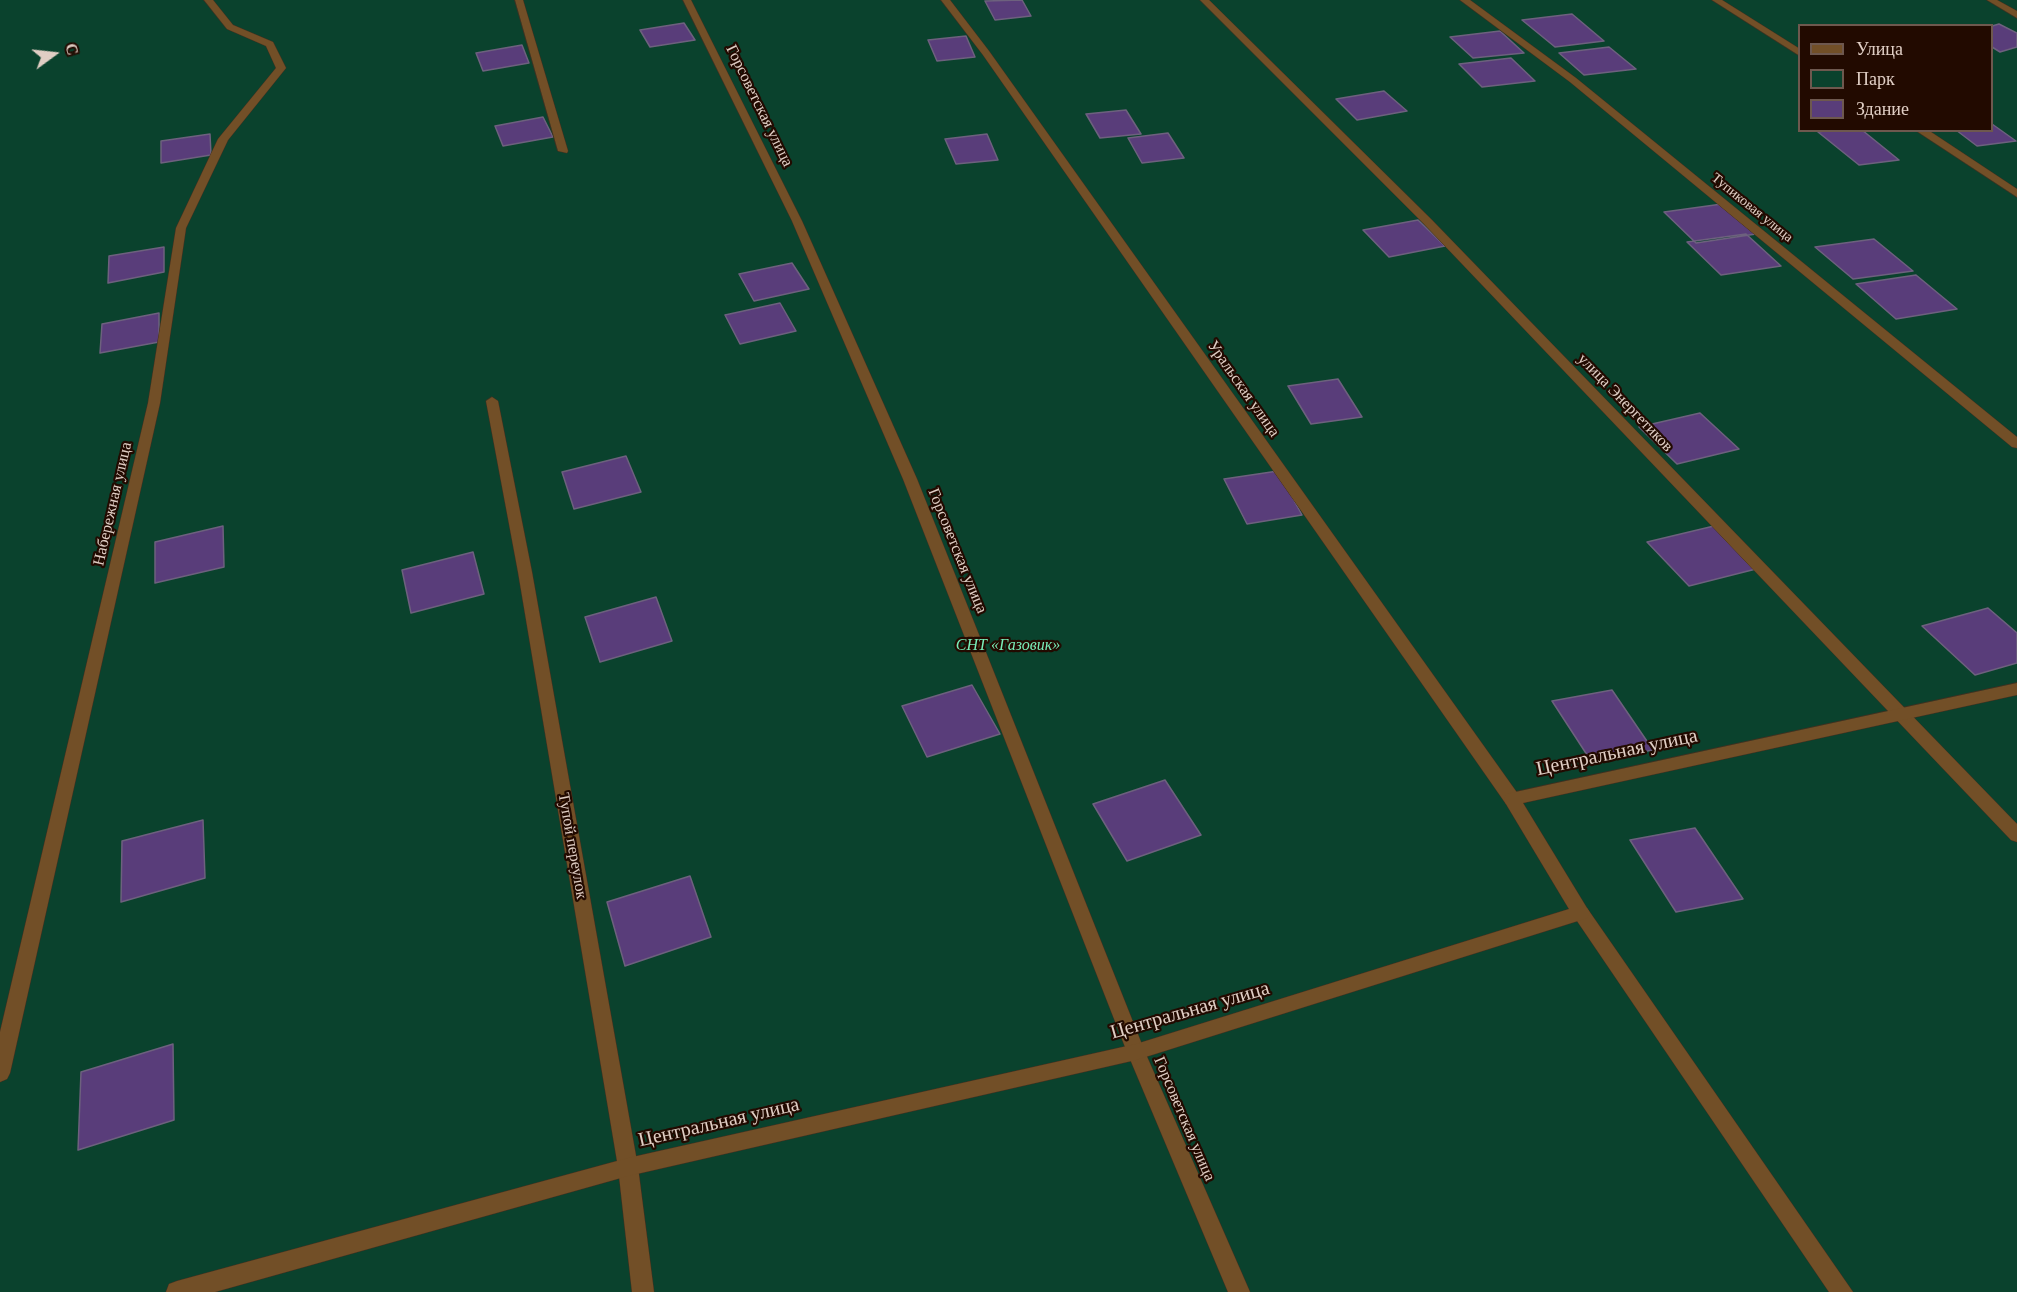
<!DOCTYPE html>
<html>
<head>
<meta charset="utf-8">
<style>
  body { margin:0 }
  #map { position:relative; width:2017px; height:1292px; overflow:hidden; background:#2c1404; font-family:"Times New Roman",serif }
  canvas { display:block }
  .legend { position:absolute; left:1798px; top:24px; width:195px; height:108px; box-sizing:border-box; background:#220a00; border:2px solid #6e584e; margin:0; padding:8px 10px; list-style:none; font-size:18px; color:#e0cec4 }
  .legend li { display:flex; align-items:center; gap:12px; height:30px }
  .legend b { width:30px; border:2px solid #6e584e }
  .north { position:absolute; left:24px; top:24px; width:60px; height:60px; -webkit-text-stroke:4px #220a00; paint-order:stroke; rotate:75deg; font-size:16px; font-weight:700; line-height:24px; text-align:center; color:#e0cec4 }
  .north::after { content:''; display:block; margin:auto; width:21px; height:27px; background:#e0cec4; clip-path:polygon(50% 0,100% 100%,50% 72%,0 100%) }
</style>
</head>
<body>
<div id="map">
<canvas width="2017" height="1292"></canvas>
<ul class="legend">
<li><b style="height:8px;background:#724f27"></b>Улица</li>
<li><b style="height:16px;background:#0a422d"></b>Парк</li>
<li><b style="height:16px;background:#593d7a"></b>Здание</li>
</ul>
<div class="north">С</div>
</div>
<script>
const g = document.querySelector('canvas').getContext('2d');
g.lineJoin = 'round';
function fillPath(path, color) { g.fillStyle = color; g.fill(path, 'evenodd'); }
function stroke(path, color, width, dash) { g.strokeStyle = color; g.lineWidth = width; g.lineCap = dash ? 'butt' : 'round'; g.setLineDash(dash || []); g.stroke(path); }
function label(font, color, halo, rows, align = 'center') {
  g.font = font + ' "Times New Roman",serif'; g.lineWidth = 4.5; g.setLineDash([]); g.textBaseline = 'middle'; g.strokeStyle = halo; g.fillStyle = color; for (const [text, x, y, turn = 0] of rows) {
    g.save(); g.translate(x, y); g.rotate((+turn || 0) * Math.PI / 180); g.textAlign = isNaN(turn) ? turn : align; if (halo) g.strokeText(text, 0, 0); g.fillText(text, 0, 0); g.restore();
  }
}
fillPath(new Path2D(`
  M0,0H2017V1292H0ZM1800,26H1992V130H1800Z`), '#0a422d');
const building = new Path2D(`
  M1022,0L1031,16L995,20L985,1Z
  M1572,14L1604,41L1555,47L1522,20Z
  M684,23L695,40L650,47L640,30Z
  M1999,24L2017,33V47L2000,52L1992,47V26Z
  M1500,31L1524,53L1473,58L1450,37Z
  M966,36L975,57L937,61L928,40Z
  M522,45L529,63L483,71L476,53Z
  M1609,47L1636,69L1584,75L1559,53Z
  M1511,58L1535,81L1482,87L1459,64Z
  M1384,91L1407,111L1357,120L1336,99Z
  M1126,110L1141,134L1100,138L1086,114Z
  M543,117L553,137L503,146L495,126Z
  M1992,124L2016,141L1977,146L1956,130H1992Z
  M1831,130H1862L1899,160L1859,165L1818,132Z
  M1168,133L1184,158L1142,163L1128,138Z
  M210,134L211,155L161,163V141Z
  M987,134L998,160L956,164L945,139Z
  M1722,204L1756,234L1696,243L1664,212Z
  M1418,220L1445,246L1389,257L1363,230Z
  M1746,234L1781,266L1721,275L1687,242Z
  M1874,239L1913,271L1853,279L1815,247Z
  M164,247V272L108,283L109,256Z
  M792,263L809,289L754,301L739,274Z
  M1916,275L1957,309L1896,319L1856,284Z
  M780,303L796,331L740,344L725,315Z
  M159,313V342L100,353L102,324Z
  M1338,379L1362,417L1311,424L1288,386Z
  M1700,413L1739,449L1677,464L1639,427Z
  M626,456L641,492L574,509L562,472Z
  M1278,471L1302,515L1247,524L1224,479Z
  M223,526L224,567L155,583V542Z
  M1714,526L1756,569L1689,586L1647,542Z
  M473,552L484,594L411,613L402,570Z
  M656,597L672,641L600,662L585,617Z
  M1988,608L2017,633V663L1975,675L1922,626Z
  M972,685L1000,734L927,757L902,706Z
  M1612,690L1653,750L1591,761L1552,701Z
  M1165,780L1201,835L1127,861L1093,804Z
  M203,820L205,878L121,902L122,841Z
  M1695,828L1743,899L1676,912L1630,840Z
  M690,876L711,937L625,966L607,902Z
  M173,1044L174,1120L78,1150L81,1072Z`);
fillPath(building, '#593d7a');
stroke(building, '#6d617e', 1.5);
const service = new Path2D(`
  M204,0H213L233,25L273,42L286,68L228,140L186,228L160,403L10,1073L7,1079L0,1082V1032L148,403L176,228L218,139L276,68L266,46L227,29Z
  M515,0H523L568,151L567,153L558,151Z
  M683,0H691L802,221L917,479L1145,1052L1250,1292H1228L1127,1052L903,479L792,221Z
  M941,0H950L989,51L1518,794L1520,799L1518,804L1512,805L1506,804L983,55Z
  M1200,0H1209L1432,220L2017,824V842L2011,840L1424,224Z
  M1460,0H1470L1576,78L2017,437V448L2012,447L1570,82Z
  M1712,0H1722L1800,49V56Z
  M1987,0H1997L2017,11V18Z
  M1915,130H1928L2017,189V197Z
  M492,397L498,401L532,572L638,1167L654,1292H632L618,1167L518,572L486,401Z
  M1581,906L1587,908L1853,1292H1829L1575,918L1572,913L1575,908Z`);
const minor = new Path2D(`
  M2017,683V695L1523,803L1590,913L1587,918L1581,920L1136,1060L628,1176L215,1292H166L169,1284L177,1281L628,1158L1136,1044L1569,909L1506,804L1504,799L1506,794Z`);
stroke(service, '#452e1f', 1);
stroke(minor, '#452e1f', 1);
fillPath(service, '#724f27');
fillPath(minor, '#724f27');
label('14px', '#e0cec4', '#220a00', [
  ["Тупиковая улица",1752,208,39]
]);
label('16px', '#e0cec4', '#220a00', [
  ["Горсоветская улица",759,106,64],
  ["Уральская улица",1243,389,55],
  ["улица Энергетиков",1625,403,46],
  ["Набережная улица",113,504,-77],
  ["Горсоветская улица",957,551,68],
  ["Тупой переулок",572,846,80],
  ["Горсоветская улица",1184,1119,67]
]);
label('italic 16px', '#79efba', '#220a00', [
  ["СНТ «Газовик»",1008,646]
]);
label('20px', '#e0cec4', '#220a00', [
  ["Центральная улица",1617,753,-12],
  ["Центральная улица",1190,1011,-16],
  ["Центральная улица",719,1123,-13]
]);
</script>
</body>
</html>
